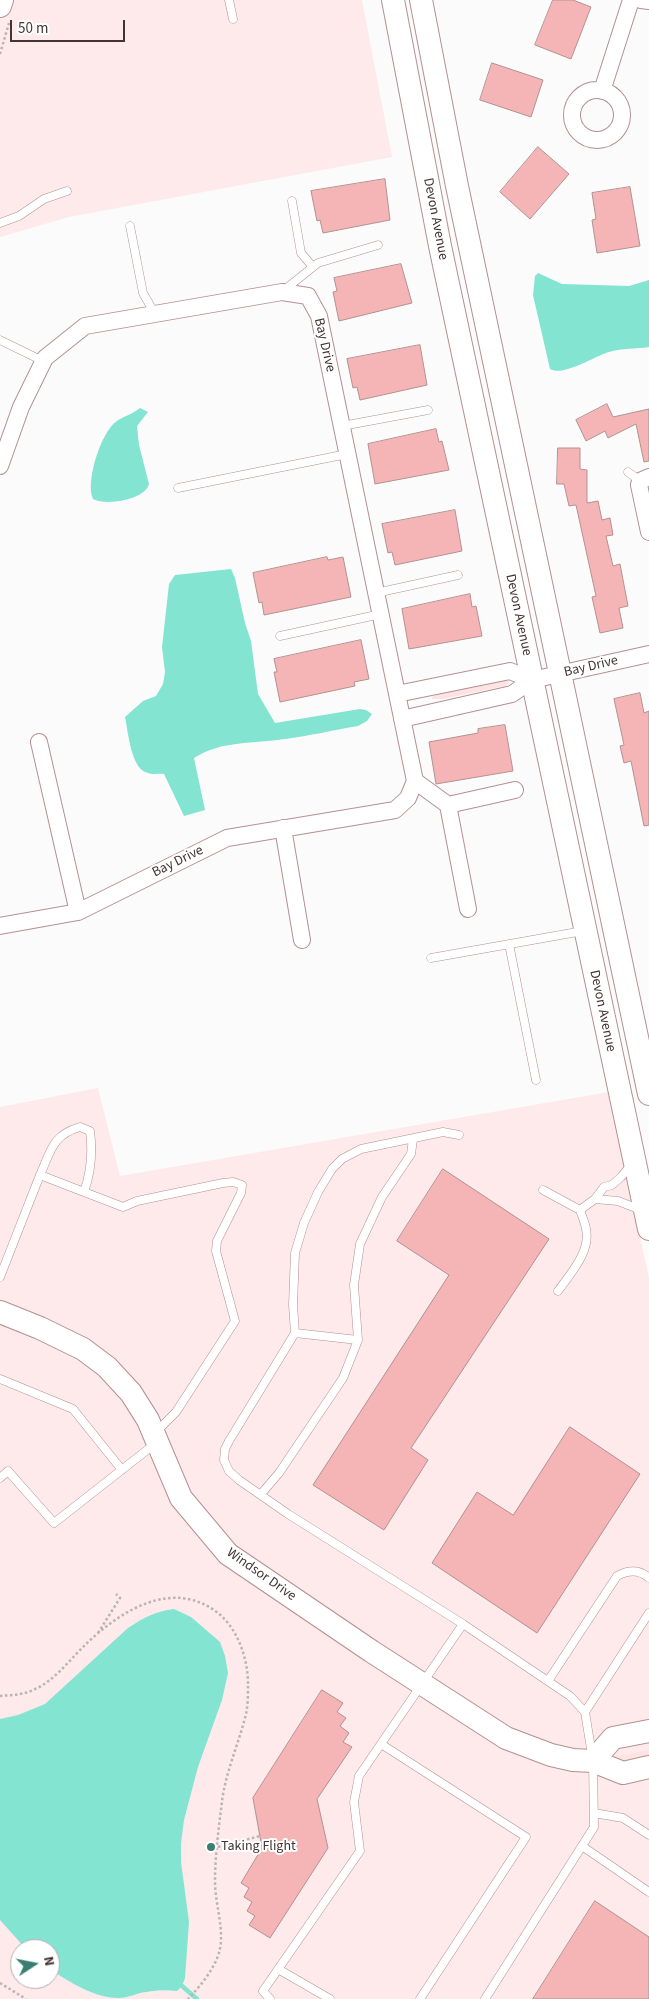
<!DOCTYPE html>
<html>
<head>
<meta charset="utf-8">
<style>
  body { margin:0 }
  #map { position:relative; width:649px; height:1999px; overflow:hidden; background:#fbfbfb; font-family:"Source Sans 3",sans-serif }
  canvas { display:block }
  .north { position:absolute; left:10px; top:1939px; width:50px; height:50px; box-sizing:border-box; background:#fff; border:1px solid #b4aeae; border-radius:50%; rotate:79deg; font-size:14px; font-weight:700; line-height:20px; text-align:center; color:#433434 }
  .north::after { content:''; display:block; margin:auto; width:18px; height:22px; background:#3a7e72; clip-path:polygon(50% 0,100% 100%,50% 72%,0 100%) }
  .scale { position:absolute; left:10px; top:20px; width:115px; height:22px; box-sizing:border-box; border:2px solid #433434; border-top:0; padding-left:6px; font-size:15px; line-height:18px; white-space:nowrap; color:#433434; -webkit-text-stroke:4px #fff; paint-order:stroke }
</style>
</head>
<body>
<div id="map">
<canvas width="649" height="1999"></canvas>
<div class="north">N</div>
<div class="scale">50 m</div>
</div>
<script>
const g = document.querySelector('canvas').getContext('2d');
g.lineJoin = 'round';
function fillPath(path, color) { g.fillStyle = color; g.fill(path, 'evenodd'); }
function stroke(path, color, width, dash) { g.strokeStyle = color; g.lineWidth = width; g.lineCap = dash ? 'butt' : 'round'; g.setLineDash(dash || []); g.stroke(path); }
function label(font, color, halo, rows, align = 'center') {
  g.font = font + ' "Source Sans 3",sans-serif'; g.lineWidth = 4; g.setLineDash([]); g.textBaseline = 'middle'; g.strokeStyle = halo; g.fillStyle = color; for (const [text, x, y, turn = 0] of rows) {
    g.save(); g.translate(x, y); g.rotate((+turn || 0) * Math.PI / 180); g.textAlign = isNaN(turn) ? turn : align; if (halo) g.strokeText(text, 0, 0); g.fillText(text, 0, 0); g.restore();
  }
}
fillPath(new Path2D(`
  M0,0H362L392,157L69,217L0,237Z
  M98,1088L120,1176L609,1092L649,1278V1999H0V1107ZM20,1949H50V1979H20Z`), '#feeaea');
fillPath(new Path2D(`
  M507,680L509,683L505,686L443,699H432V697L444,692Z
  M649,1750V1756L615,1763L613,1757Z`), '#fee3e4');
fillPath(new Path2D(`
  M538,273L562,284L629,286L649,280V347C636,349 622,348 609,352C595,356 563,377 550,369L533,295L535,276Z
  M140,408L148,412L137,426L139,445L149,484C145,500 106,506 93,499C85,483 101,431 117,421C124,416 133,414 140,408Z
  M231,569L235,578L245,623L251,641L258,694L275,723L360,709L366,710L372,714L367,721L358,726C334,730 309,736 285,739C254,744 222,740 194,758L205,810L184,816L164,774C159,773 153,775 148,773C131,770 128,731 125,717L143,701L156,696L163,684L165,672L162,647L169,584L175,575Z
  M174,1609L191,1617L220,1642L225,1656L228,1673L222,1700L198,1767L184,1820L181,1843V1862L189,1922L185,1978L182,1986L177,1991C167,1990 157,1990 146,1992C137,1993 128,1998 119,1998C94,1998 70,1982 51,1970L50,1949H26L0,1920V1719L18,1715L45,1704L128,1628C143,1618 156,1611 174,1609Z`), '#83e4d1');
stroke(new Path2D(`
  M182,1986L197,1999`), '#83e4d1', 4.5);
const building = new Path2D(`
  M553,0H573L591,7L571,59L535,45Z
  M492,63L543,80L531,117L480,100Z
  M538,147L569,174L530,219L500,192Z
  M385,179L390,220L323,233L320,220L317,221L311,191Z
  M630,187L640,246L597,253L592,220L596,219L592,193Z
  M401,264L412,303L339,321L333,292L337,291L334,278Z
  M420,345L427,385L360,400L357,387L353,388L347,359Z
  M607,404L613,417L649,409V461L644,462L636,424L608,438L605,431L586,441L576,420Z
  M436,429L439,442L442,441L449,470L375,484L368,444Z
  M558,448H580V469L587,470V503L598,501L602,520L610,518L613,535L606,536L613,566L620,564L628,606L619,608L623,628L600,633L592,597L596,596L576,505L569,506L564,484H557Z
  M455,510L462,551L395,565L392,552L388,553L382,524Z
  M327,557L328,560L343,557L351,597L264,615L262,602L259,603L253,573Z
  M470,594L472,607L476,606L482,636L409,649L402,609Z
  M361,640L369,679L354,682L355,686L280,702L274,672H277L274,659Z
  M640,693L644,713L649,711V825L644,826L631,761L624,763L620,746L624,745L614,699Z
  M505,725L513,771L436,784L429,742L478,733V729Z
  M443,1169L549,1239L411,1448L428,1460L384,1530L313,1485L449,1275L397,1241Z
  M570,1427L640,1474L537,1633L432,1563L477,1492L513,1515Z
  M322,1690L343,1703L337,1712L346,1718L340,1726L349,1733L343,1742L352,1747L317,1799L328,1848L270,1938L249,1925L255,1916L247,1911L252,1902L244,1897L249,1888L241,1883L262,1848L253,1798Z
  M595,1901L649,1937V1999H533Z`);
fillPath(building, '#f5b4b5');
stroke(building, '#b49191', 1);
const lane = new Path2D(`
  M229,0L233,19
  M292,201L301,253L313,267
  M0,223L19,216L44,199L67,191
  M130,226L143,293L155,314
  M283,291L318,263L378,245
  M0,340L43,361
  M342,426L428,410
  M628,472L640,481
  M178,488L347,454
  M376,593L458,575
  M280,636L381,614
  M509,944L536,1080
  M431,958L583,931
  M459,1135L443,1132L361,1149L342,1159L332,1169L318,1192L304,1223L295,1253L293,1305L295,1333L229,1441L225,1449L224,1460L229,1471L239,1480L288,1514L463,1624L570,1696L585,1712L593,1761L594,1827L485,1999
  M40,1175C51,1151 52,1135 80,1127L90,1131C93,1153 91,1172 84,1192
  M543,1190L580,1210C582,1216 585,1222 586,1229C591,1252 570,1274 558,1291
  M595,1199L618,1201L641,1210
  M580,1210L595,1199L604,1187L612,1185L621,1177L632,1164
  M0,1277L40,1175L123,1207L137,1201L223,1183L233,1182L242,1185L241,1193L217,1241L216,1251L235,1321L176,1412L156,1432
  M295,1333L358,1340
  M0,1379L73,1409L122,1470
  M0,1478L8,1471L54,1523L156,1443
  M261,1494L279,1473L343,1378L358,1340L354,1285L360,1244L382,1197L411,1154L413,1139
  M548,1681L617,1576C628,1570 639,1569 649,1578
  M585,1712L649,1613
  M381,1744L526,1837L420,1999
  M594,1813L623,1818L649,1835
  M582,1846L649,1892
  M278,1969L330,1999
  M270,1999L263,1991L360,1851L354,1802L359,1776L463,1624`);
const street = new Path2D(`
  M641,0L649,1
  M572 115a25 25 0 1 1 50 0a25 25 0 1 1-50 0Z
  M602,91L631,0
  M0,466L21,407L45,358L85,326L282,292L308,296L319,316L415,781L408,798L395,810L227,838L78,912L0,926
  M649,477L640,481L639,485L649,532
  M397,694L510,671L532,680
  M402,719L512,694L532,680L649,654
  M39,742L78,912
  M415,781L448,805L515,790
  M448,805L468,909
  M283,828L302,940`);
const secondary = new Path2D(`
  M393,0L440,246L649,1229
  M421,0L457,186L649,1094
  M0,6L2,0
  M0,1312L40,1328L83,1349L107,1367L131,1393L148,1420L181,1498L228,1554L371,1651L506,1738L551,1755L573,1760L593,1761L623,1773L649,1767
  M593,1761L613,1738L649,1731`);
stroke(lane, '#b49091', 9);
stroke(street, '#b49091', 18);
stroke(secondary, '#b49091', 24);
stroke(new Path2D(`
  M0,54L9,23
  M98,1633L120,1598L116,1594
  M0,1696C11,1695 23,1695 33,1690C55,1681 70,1659 87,1643C122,1610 173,1578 218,1613C238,1629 248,1659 248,1684C248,1693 248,1705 246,1714C239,1743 226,1771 222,1801C219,1827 215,1854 215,1881C215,1900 221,1918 221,1937C222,1961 203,1983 188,1999
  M218,1847L260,1836
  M0,1983L26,1999`), '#b9b4b4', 2.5, [2.5, 2.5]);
stroke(lane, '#fff', 8);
stroke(street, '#fff', 16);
stroke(secondary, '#fff', 22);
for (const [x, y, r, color] of [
  [211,1847,5,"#3a7e72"]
]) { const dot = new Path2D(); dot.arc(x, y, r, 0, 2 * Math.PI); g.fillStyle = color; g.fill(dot); stroke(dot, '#fff', 2); }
label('14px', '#433434', '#fff', [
  ["Devon Avenue",435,219,79],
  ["Bay Drive",324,345,77],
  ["Devon Avenue",518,615,78],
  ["Bay Drive",591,667,-13],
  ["Bay Drive",178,862,-26],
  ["Devon Avenue",602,1011,78],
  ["Windsor Drive",261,1575,35]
]);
label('14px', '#433434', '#fff', [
  ["Taking Flight",221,1847]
], 'left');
</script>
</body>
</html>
